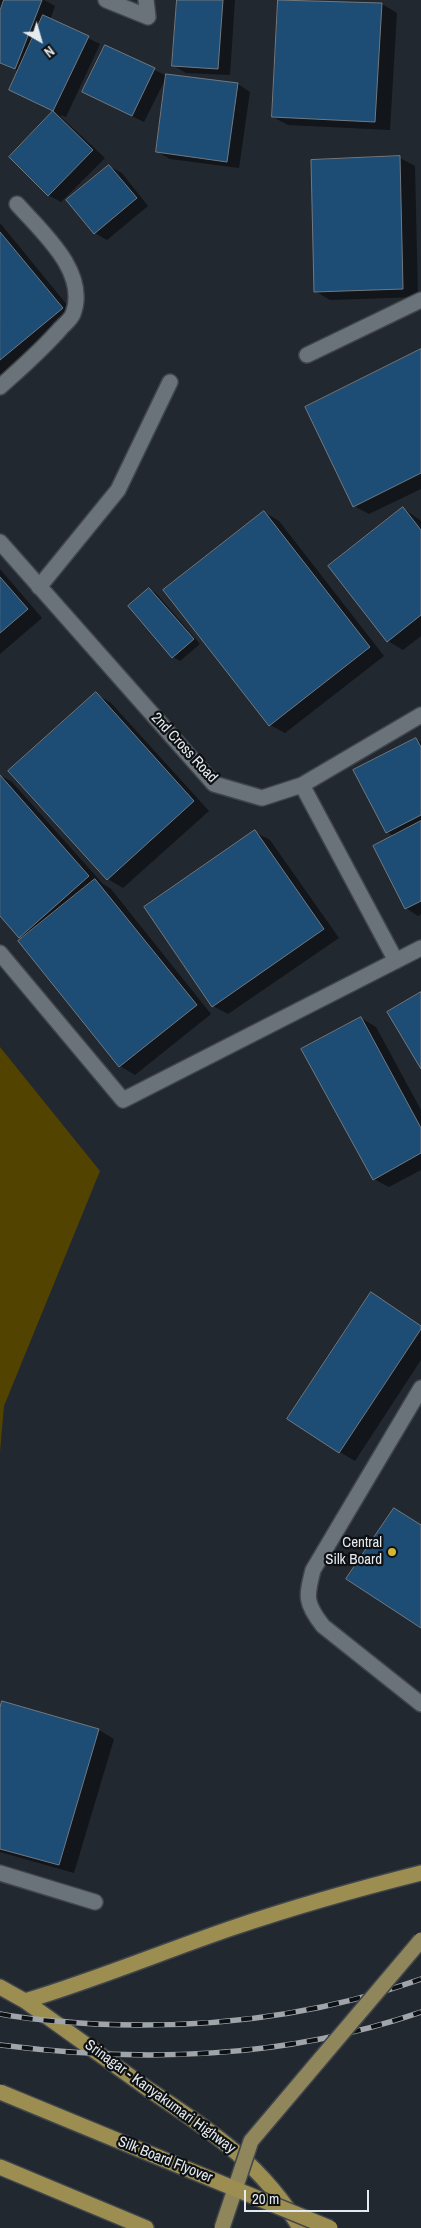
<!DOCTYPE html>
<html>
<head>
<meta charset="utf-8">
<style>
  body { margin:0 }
  #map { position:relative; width:421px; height:2228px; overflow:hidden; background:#22282f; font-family:"Archivo Narrow",sans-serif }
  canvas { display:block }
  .north { position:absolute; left:15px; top:15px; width:50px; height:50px; -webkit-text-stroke:4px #0e1114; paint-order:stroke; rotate:142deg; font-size:14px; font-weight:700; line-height:20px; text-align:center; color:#e5eaee }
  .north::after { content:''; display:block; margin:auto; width:18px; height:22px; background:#e5eaee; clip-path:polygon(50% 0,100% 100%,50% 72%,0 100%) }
  .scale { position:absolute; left:244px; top:2190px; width:125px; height:22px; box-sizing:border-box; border:2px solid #e5eaee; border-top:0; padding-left:6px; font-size:15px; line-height:18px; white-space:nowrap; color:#e5eaee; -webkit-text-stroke:4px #0e1114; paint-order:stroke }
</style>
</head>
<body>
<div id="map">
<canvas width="421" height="2228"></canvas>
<div class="north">N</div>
<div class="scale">20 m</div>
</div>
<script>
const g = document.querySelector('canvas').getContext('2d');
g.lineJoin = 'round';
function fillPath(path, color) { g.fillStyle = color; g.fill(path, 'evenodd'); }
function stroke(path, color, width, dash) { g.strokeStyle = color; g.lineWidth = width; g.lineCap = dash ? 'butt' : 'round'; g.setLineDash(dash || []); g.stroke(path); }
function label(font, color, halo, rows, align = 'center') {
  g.font = font + ' "Archivo Narrow",sans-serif'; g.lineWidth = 4.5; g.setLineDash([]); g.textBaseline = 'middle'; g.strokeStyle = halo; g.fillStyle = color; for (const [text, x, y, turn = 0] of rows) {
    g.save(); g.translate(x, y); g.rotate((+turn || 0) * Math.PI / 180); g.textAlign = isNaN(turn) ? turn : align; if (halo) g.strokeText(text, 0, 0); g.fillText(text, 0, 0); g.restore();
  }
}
fillPath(new Path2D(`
  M0,1047L100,1171L4,1406L0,1452Z`), '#524301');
fillPath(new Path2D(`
  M0,0H44L55,6L50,20L100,44L66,117L61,115V117L105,158L61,202L48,195L10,157L54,112L11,90L19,71L0,64Z
  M178,0H235L230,75L186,73L174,66Z
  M279,0L382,4L397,13L390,130L288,125L273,117Z
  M106,47L167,76L144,122L83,92Z
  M238,84L250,92L239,168L170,159L158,152Z
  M400,158L415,166L418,297L330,300L315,291Z
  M109,166L122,173L148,206L107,240L95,233Z
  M0,223L77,317L4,378L0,376Z
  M421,351V489L369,514L354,506Z
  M403,508L421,521V636L403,650L388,641Z
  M264,512L279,521L384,656L285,733L270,725Z
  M0,569L42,618L0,654Z
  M149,589L156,593L200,644L180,661L173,657Z
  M96,694L111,703L209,811L123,888L108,879Z
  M416,739L421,742V914L418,916L406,908L394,836L387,832Z
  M0,775L12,782L103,884L111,889L211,1014L135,1075L120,1066L23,939L0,914Z
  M255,832L270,840L339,938L228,1014L213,1006Z
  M361,1018L376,1027L421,1110V1170L389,1187L374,1179Z
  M386,1303L421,1326V1360L355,1461L340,1452Z
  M0,1713L99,1730L114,1739L74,1873L0,1852Z`), '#0007');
const building = new Path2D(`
  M4,0H42L15,69L0,63V11Z
  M177,0H223L218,69L172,66Z
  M278,0L382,3L375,122L272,117Z
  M43,15L89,36L53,111L9,90Z
  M105,45L155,68L132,116L82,92Z
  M166,74L238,83L227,162L156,152Z
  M53,111L93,150L48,196L9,157Z
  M400,156L403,289L314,292L311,160Z
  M109,165L137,198L94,234L66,200Z
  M0,232L63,308L0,360Z
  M421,349V473L353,507L305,407Z
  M403,507L421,530V615L387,642L328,566Z
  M264,511L370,647L269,726L163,590Z
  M0,577L28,609L0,633Z
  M149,588L194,639L172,658L128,606Z
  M96,692L194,801L107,880L8,771Z
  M416,738L421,747V815L386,833L353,770Z
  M0,775L89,876L19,938L0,916Z
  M421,821V901L405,909L373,846Z
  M255,830L324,929L212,1007L144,907Z
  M95,879L197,1005L119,1067L18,941Z
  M421,992V1069L387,1012Z
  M361,1017L421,1128V1153L373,1180L301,1049Z
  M371,1292L421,1326V1329L339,1453L287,1419Z
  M394,1508L421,1525V1628L346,1579Z
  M2,1701L99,1729L59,1865L0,1849V1708Z`);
fillPath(building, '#1d4c75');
stroke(building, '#717980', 1);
const service = new Path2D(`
  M39,587L118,490L170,382
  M421,1388L313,1570C306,1597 305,1603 323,1626L421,1704`);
const minor = new Path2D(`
  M106,0L148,17L146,0
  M307,355L421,300
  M0,387C21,368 42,350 61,328C65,324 71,319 73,314C89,272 41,231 17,204
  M0,542L214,784L262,798L302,785L421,715
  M302,785L396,961
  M0,953L123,1100L421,948
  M0,1873L95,1902`);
const trunk = new Path2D(`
  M0,1987L25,2001C66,2030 107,2060 148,2089C209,2130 261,2162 300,2228
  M25,2001C95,1980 162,1952 232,1928C294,1907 357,1889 421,1873
  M0,2167L146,2228`);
stroke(service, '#3f454b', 18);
stroke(minor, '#3f454b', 18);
stroke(trunk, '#3f454b', 18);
stroke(service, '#6a727a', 15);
stroke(minor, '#6a727a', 15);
stroke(trunk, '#9c8d51', 15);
const rail = new Path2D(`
  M0,2014C31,2020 63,2022 95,2024C205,2029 317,2016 421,1979
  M0,2045C142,2063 284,2059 421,2012`);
stroke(rail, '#a0a5ab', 5.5);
stroke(rail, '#0e1114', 4, [11]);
const primaryBridge = new Path2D(`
  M222,2228L251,2141L421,1940`);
const trunkBridge = new Path2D(`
  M0,2092L330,2228`);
stroke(primaryBridge, '#3f454b', 18, []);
stroke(trunkBridge, '#3f454b', 18, []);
stroke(primaryBridge, '#90865b', 15);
stroke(trunkBridge, '#9c8d51', 15);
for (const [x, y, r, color] of [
  [392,1552,5,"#d5b534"]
]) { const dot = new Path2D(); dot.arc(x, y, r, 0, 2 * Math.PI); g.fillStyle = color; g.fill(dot); stroke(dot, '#0e1114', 2); }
label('15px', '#e5eaee', '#0e1114', [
  ["2nd Cross Road",184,748,47],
  ["Srinagar - Kanyakumari Highway",160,2097,36],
  ["Silk Board Flyover",165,2160,22]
]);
label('15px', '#e5eaee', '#0e1114', [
  ["Central",382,1543],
  ["Silk Board",382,1560]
], 'right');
</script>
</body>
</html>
